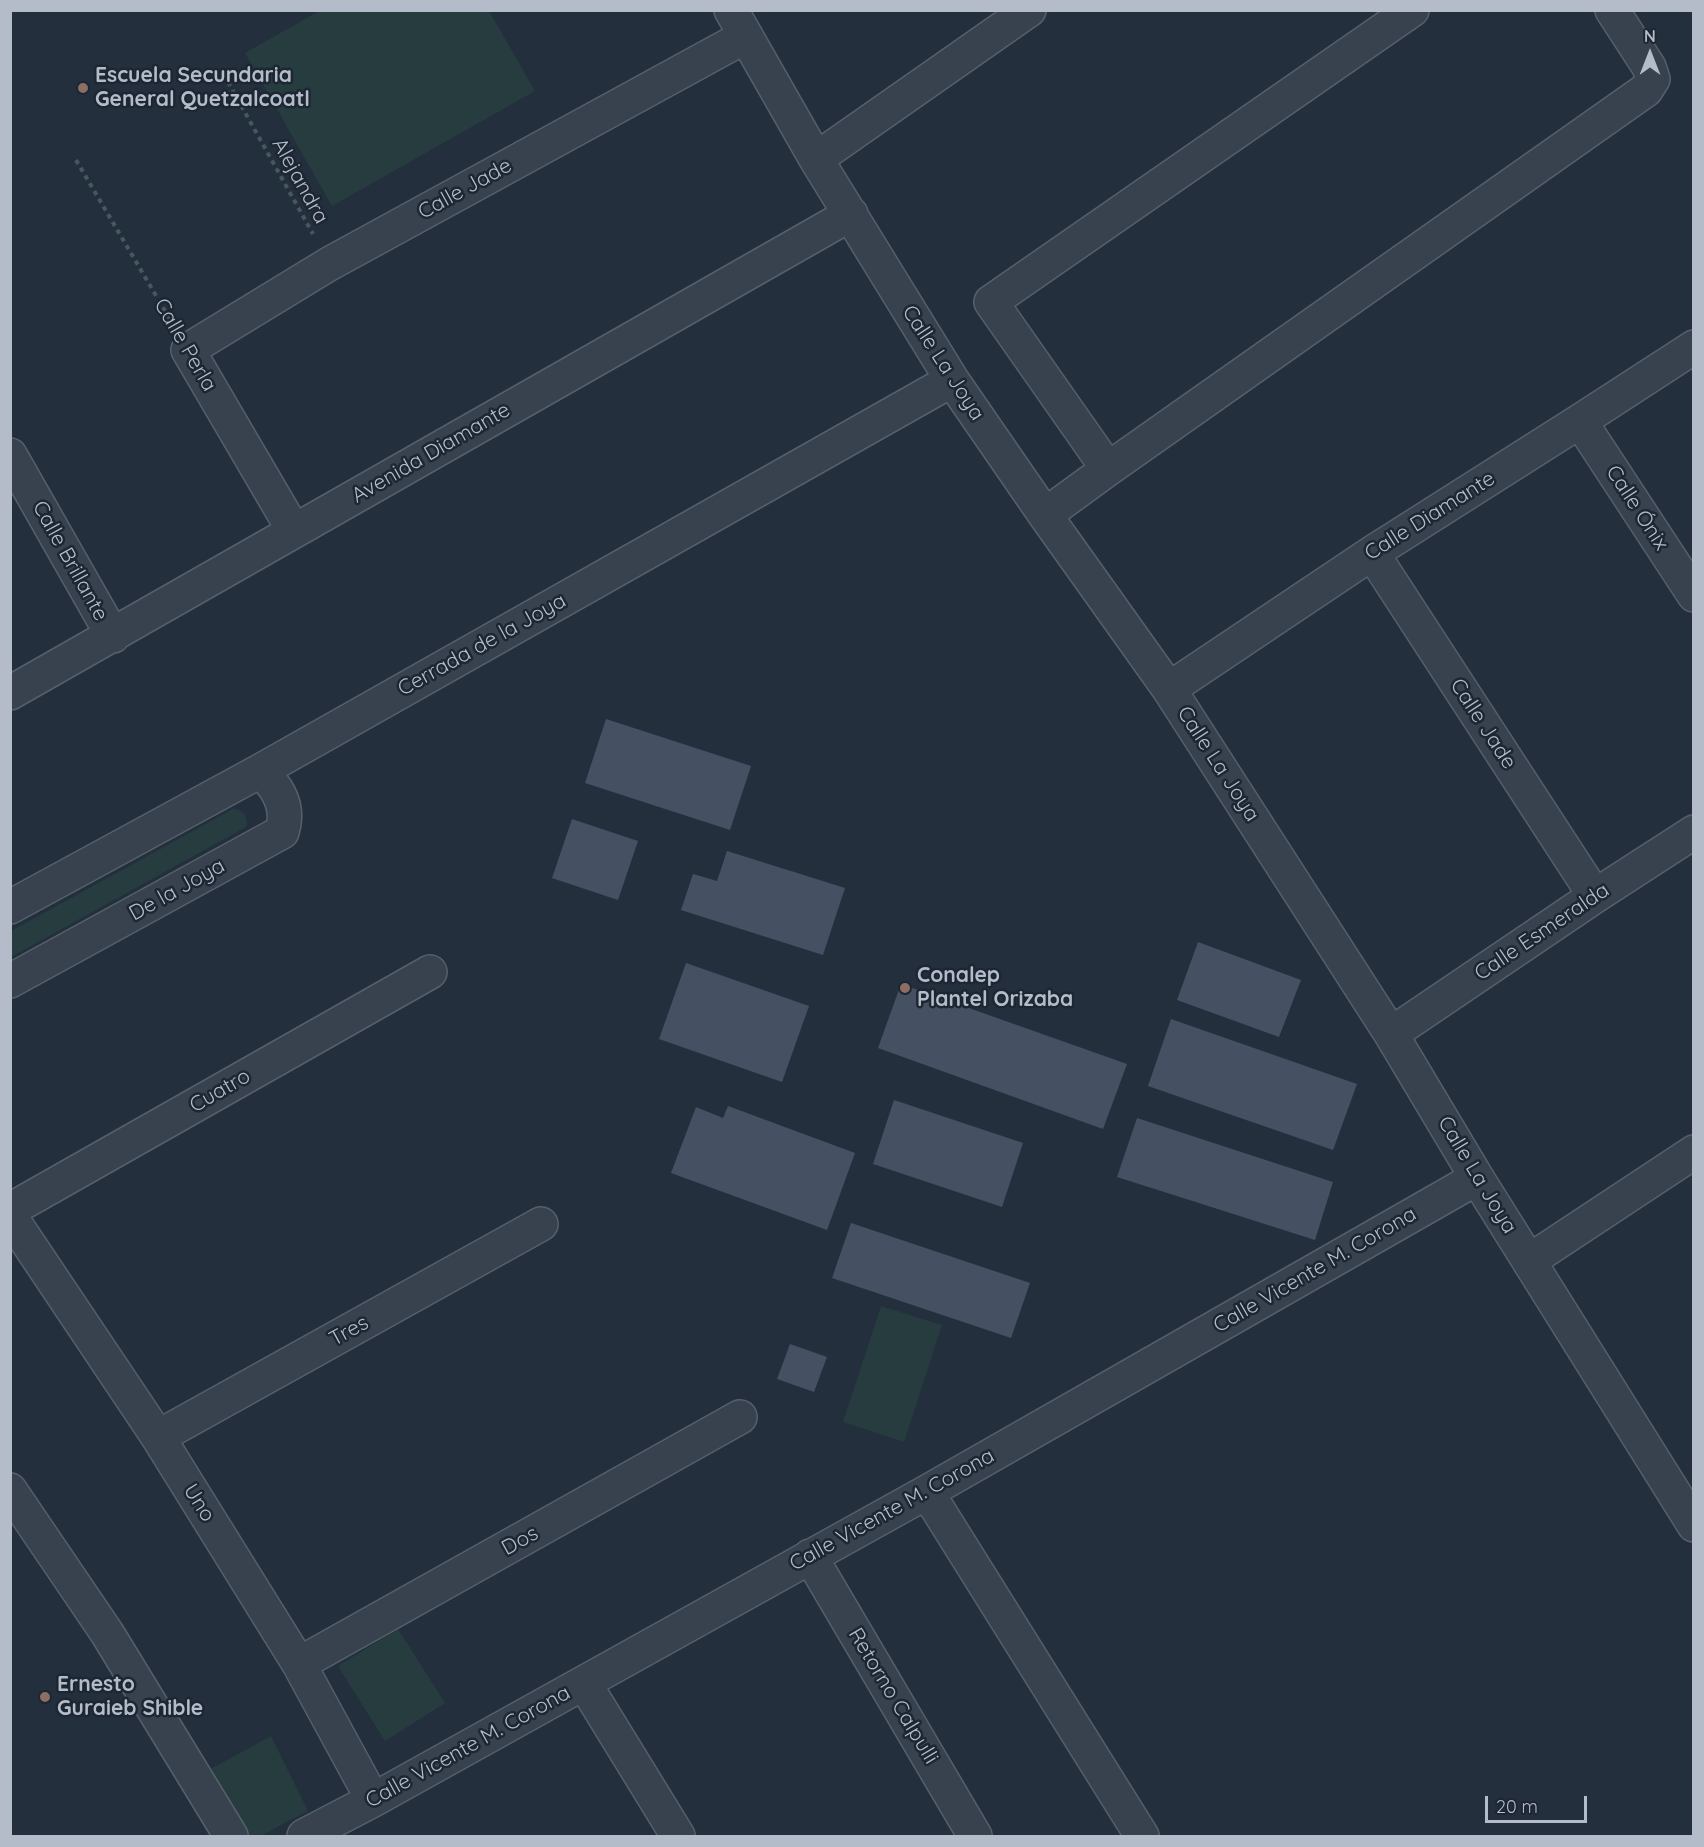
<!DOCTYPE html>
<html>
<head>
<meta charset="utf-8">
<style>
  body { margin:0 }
  #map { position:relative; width:1704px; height:1847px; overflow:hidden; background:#242f3e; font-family:Quicksand,sans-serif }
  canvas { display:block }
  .frame { position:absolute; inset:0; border:12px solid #b4bcc9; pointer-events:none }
  .north { position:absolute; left:1620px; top:24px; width:60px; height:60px; -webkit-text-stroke:4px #1d2633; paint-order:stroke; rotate:0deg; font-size:16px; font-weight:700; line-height:24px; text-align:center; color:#b4bcc9 }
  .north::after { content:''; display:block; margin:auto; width:21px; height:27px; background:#b4bcc9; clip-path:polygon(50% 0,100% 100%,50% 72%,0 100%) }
  .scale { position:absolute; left:1485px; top:1796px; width:102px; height:27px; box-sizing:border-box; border:3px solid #b4bcc9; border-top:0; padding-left:8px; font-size:18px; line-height:21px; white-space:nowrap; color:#b4bcc9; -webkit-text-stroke:4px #1d2633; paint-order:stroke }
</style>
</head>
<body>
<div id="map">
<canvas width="1704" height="1847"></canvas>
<div class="frame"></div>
<div class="north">N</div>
<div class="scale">20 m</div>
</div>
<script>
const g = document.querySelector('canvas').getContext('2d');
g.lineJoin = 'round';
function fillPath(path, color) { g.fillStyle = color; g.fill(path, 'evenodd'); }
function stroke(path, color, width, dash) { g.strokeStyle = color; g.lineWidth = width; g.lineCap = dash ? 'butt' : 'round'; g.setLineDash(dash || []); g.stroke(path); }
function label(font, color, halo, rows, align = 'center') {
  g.font = font + ' Quicksand,sans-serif'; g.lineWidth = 5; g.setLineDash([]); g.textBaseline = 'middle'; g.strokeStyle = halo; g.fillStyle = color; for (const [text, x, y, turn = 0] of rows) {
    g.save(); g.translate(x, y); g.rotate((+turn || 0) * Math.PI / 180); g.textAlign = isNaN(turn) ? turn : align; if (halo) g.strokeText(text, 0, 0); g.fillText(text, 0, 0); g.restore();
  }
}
fillPath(new Path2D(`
  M319,11H489L535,91L332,206L245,53Z
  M233,809C243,809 249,817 246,827L11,957V931Z
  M881,1306L942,1325L904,1442L843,1422Z
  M398,1629L445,1703L385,1741L338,1666Z
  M271,1736L308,1811L260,1836H230L194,1778Z`), '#263c3f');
fillPath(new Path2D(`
  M606,719L751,766L730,830L585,783Z
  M572,819L638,841L618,900L552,878Z
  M727,851L845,888L823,955L681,910L693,874L717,881Z
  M1198,942L1301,980L1279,1037L1177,1000Z
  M686,963L809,1006L782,1082L659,1039Z
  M901,984L1127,1064L1103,1129L878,1048Z
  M1171,1019L1357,1084L1333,1150L1148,1086Z
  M894,1100L1023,1143L1002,1207L873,1164Z
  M728,1106L855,1153L827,1230L671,1173L696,1107L723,1118Z
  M1137,1118L1333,1182L1315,1240L1117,1177Z
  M851,1223L1030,1283L1011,1338L832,1278Z
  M790,1344L827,1357L814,1392L777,1379Z`), '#455162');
const street = new Path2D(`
  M731,10L816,159L952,380L1045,515L1169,689L1391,1034L1477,1178L1694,1525
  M816,159L1029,10
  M1580,421L1694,595
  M10,455L113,636
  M1108,469L991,302L1412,10
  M1045,515L1108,469L1646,90L1653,79L1649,67L1612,10
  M294,531L188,350L329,264L746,36
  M1372,553L1595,896
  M1169,689L1372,553L1580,421L1694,347
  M10,693L851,214
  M10,907L260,771L952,380
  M10,981L282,832C290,807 278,787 260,771
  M1391,1034L1595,896L1694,832
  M10,1210L430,972
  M10,1216L158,1437L299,1664L373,1800
  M1529,1261L1694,1152
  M158,1437L541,1224
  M10,1490L107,1633L231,1836
  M927,1492L1142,1836
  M810,1556L975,1836
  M299,1664L740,1417
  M584,1683L678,1836
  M304,1836L373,1800L927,1492L1477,1178`);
stroke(street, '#565f6c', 36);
stroke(new Path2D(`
  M228,82L313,234
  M76,160L171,321`), '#44595c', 4, [4.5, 4.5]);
stroke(street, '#38414e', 33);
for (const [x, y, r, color] of [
  [83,88,6,"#8d6e63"],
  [905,988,6,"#8d6e63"],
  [45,1697,6,"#8d6e63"]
]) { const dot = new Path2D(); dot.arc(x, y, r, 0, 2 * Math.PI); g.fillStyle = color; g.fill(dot); stroke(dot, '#1d2633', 2); }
label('bold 21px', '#b4bcc9', '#1d2633', [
  ["Escuela Secundaria",95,76],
  ["General Quetzalcoatl",95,100],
  ["Conalep",917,976],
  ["Plantel Orizaba",917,1000],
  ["Ernesto",57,1685],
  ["Guraieb Shible",57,1709]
], 'left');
label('21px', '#b4bcc9', '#1d2633', [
  ["Alejandra",300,181,61],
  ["Calle Jade",465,189,-29],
  ["Calle Perla",185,345,60],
  ["Calle La Joya",943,363,57],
  ["Avenida Diamante",431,453,-30],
  ["Calle Ónix",1637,508,57],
  ["Calle Diamante",1430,516,-32],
  ["Calle Brillante",70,561,61],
  ["Cerrada de la Joya",482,645,-29],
  ["Calle Jade",1483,724,57],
  ["Calle La Joya",1218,764,57],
  ["De la Joya",177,890,-29],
  ["Calle Esmeralda",1542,932,-34],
  ["Cuatro",220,1091,-30],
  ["Calle La Joya",1477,1175,59],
  ["Calle Vicente M. Corona",1315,1270,-30],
  ["Tres",349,1331,-29],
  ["Uno",199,1503,58],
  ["Calle Vicente M. Corona",892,1510,-29],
  ["Dos",520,1541,-29],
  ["Retorno Calpulli",893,1696,59],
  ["Calle Vicente M. Corona",468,1747,-29]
]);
</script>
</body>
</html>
